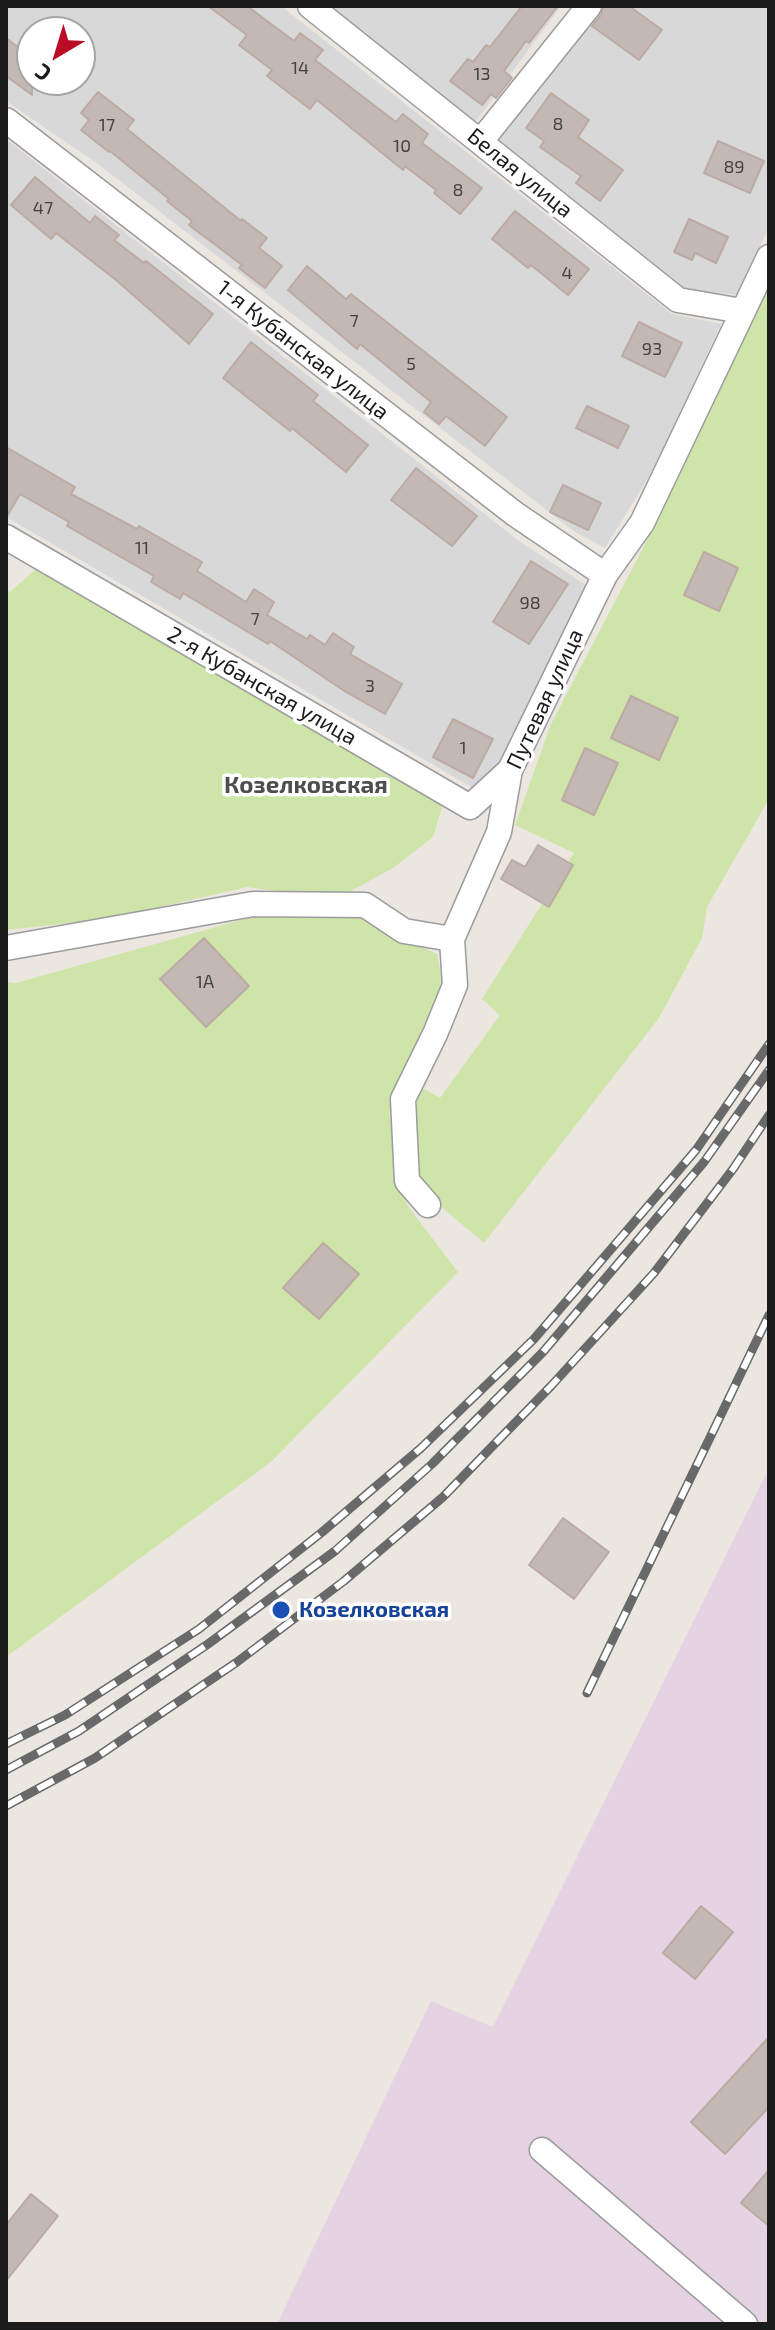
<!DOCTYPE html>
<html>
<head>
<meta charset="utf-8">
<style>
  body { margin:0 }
  #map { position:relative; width:775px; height:2330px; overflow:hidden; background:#ece6e0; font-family:"Exo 2",sans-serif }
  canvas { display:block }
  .frame { position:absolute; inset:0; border:8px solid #1b1b1b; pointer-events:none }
  .north { position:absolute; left:16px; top:16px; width:80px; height:80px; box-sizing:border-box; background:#fff; border:2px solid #a4a4a4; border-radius:50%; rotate:218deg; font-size:22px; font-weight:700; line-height:32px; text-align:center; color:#1b1b1b }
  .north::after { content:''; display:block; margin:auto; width:28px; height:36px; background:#ba0b27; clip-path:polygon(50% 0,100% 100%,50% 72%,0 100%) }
</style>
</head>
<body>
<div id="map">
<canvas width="775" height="2330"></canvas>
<div class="frame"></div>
<div class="north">С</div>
</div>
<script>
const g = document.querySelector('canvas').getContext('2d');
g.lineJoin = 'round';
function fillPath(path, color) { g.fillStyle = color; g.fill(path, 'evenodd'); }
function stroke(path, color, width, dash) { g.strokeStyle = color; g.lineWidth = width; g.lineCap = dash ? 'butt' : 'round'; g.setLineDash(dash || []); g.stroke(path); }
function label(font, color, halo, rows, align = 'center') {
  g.font = font + ' "Exo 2",sans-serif'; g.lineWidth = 7; g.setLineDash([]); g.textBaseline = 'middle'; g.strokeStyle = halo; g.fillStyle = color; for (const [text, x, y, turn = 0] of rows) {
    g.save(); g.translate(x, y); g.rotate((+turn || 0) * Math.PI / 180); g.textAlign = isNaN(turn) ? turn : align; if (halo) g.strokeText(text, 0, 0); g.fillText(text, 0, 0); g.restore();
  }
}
fillPath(new Path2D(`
  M6,6H281L672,314L721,324L653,470L605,548L575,532L98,164L6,101ZM32,32H80V80H32Z
  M327,6H561L473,125Z
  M593,6H769V226L739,295L681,289L494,139Z
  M6,139L519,541L586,585L502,762L473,788L6,517Z`), '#d9d8d8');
fillPath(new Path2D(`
  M769,1468V2324H277L431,2001L493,2027Z`), '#e5d3e4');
fillPath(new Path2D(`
  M769,280V799L707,907L702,938L659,1018L484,1243L425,1193L412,1146L419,1086L440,1098L500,1015L482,999L574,853L515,825L551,724L655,525Z
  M37,568L444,801L433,837L393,868L347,893H293L247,887L112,918L6,930V589L10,592Z
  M259,915L361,917L437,954L443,986L389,1112L407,1205L458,1272L272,1461L6,1657V982L16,983Z`), '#cfe4a8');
const building = new Path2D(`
  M208,6H247L294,41L300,33L323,50L315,60L396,122L403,114L428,134L422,143L482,188L460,214L434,193L436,190L405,166L403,170L317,100L310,109L267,76L272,70L239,45L247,35Z
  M522,6H558L529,43L526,41L504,71L512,78L496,98L491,94L482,105L450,81L468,59L473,62L486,45L490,47Z
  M604,6H629L662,30L639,60L592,26L601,15Z
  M6,38L32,58V95L6,76Z
  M98,92L134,120L127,129L241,221L242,219L267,238L259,248L282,266L265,288L239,268L242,265L189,225L192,221L167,201L169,199L110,151L109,152L81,130L89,120L81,113Z
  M551,93L589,120L578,137L623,170L600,201L576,183L581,176L540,147L544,141L526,128Z
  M718,141L764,161L750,193L704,173Z
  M35,177L90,223L95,216L119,235L114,240L144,263L146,261L213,314L189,344L116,280L56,233L51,239L11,205Z
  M515,211L589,269L568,295L531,265L528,268L492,239Z
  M689,219L728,237L716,263L695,253L692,260L674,252Z
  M307,266L346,299L351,294L507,417L485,446L446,416L439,424L424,412L431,402L360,344L357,349L288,290Z
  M639,322L682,343L665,377L622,356Z
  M251,342L318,395L313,401L368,445L346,472L292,428L290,431L223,378Z
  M587,406L629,426L618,448L576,428Z
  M6,447L75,487L71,494L137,529L139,526L202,562L197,571L246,602L254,589L274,602L267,615L307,639L310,635L325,645L333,633L354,647L350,654L402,684L385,714L346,692L270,641L268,644L183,593L180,599L151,582L154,576L67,526L69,522L20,494L6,518Z
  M416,468L477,516L452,546L391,500Z
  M563,485L601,503L588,530L550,512Z
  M704,552L738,568L719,611L684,595Z
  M531,561L568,584L529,644L493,622Z
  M631,696L678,718L659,760L611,738Z
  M453,719L493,739L473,778L433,757Z
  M585,748L618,763L594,815L562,800Z
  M538,845L573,865L549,907L501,879L512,860L525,867Z
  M204,938L249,986L206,1027L160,979Z
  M323,1243L359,1274L319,1319L283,1288Z
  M563,1518L609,1552L574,1599L529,1565Z
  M701,1906L733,1932L695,1979L663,1953Z
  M769,2037V2107L725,2154L691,2122Z
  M769,2170V2226L741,2203Z
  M31,2194L58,2216L6,2281V2225Z`);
fillPath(building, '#c3b8b4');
stroke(building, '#bcaba4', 2);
const minor = new Path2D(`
  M310,6L678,300L742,311
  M6,120L515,514L605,575
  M481,141L589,6
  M6,537L470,807L510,770
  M6,948L253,904L365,905L404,931L452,939
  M428,1205L407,1181L403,1099L435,1034L455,985L452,939L499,832L510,770L605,575L642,523L769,257
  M542,2150L745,2324`);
stroke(minor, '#9c9c9c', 27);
stroke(minor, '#fff', 24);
const rail = new Path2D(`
  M587,1693L769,1315
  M6,1744L65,1715L199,1629L321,1533L421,1448L534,1339L696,1150L769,1044
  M6,1770L79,1731L208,1644L335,1551L432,1464L543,1352L704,1162L769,1070
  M6,1806L95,1758L237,1662L344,1581L443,1497L551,1386L654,1273L733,1169L769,1115`);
stroke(rail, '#696969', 9);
stroke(rail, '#fff', 6, [18]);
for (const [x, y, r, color] of [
  [281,1610,10,"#1a4fb4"]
]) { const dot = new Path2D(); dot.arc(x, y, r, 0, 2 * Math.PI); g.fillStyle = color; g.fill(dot); stroke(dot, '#fff', 3); }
label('18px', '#454241', null, [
  ["14",300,68],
  ["13",482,74],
  ["8",558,124],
  ["17",107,125],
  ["10",402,146],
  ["89",734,167],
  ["8",458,190],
  ["47",43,208],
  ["4",567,273],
  ["7",354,321],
  ["93",652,349],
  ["5",411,364],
  ["11",142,548],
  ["98",530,603],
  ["7",255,619],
  ["3",370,686],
  ["1",463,748],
  ["1А",205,982]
]);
label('22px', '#1b1b1b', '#fff', [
  ["Белая улица",520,173,39],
  ["1-я Кубанская улица",303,350,38],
  ["2-я Кубанская улица",262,686,30],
  ["Путевая улица",545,699,-65]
]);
label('bold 22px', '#164399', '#fff', [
  ["Козелковская",299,1610]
], 'left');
label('bold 24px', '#4e4e4e', '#fff', [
  ["Козелковская",306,785]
]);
</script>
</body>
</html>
